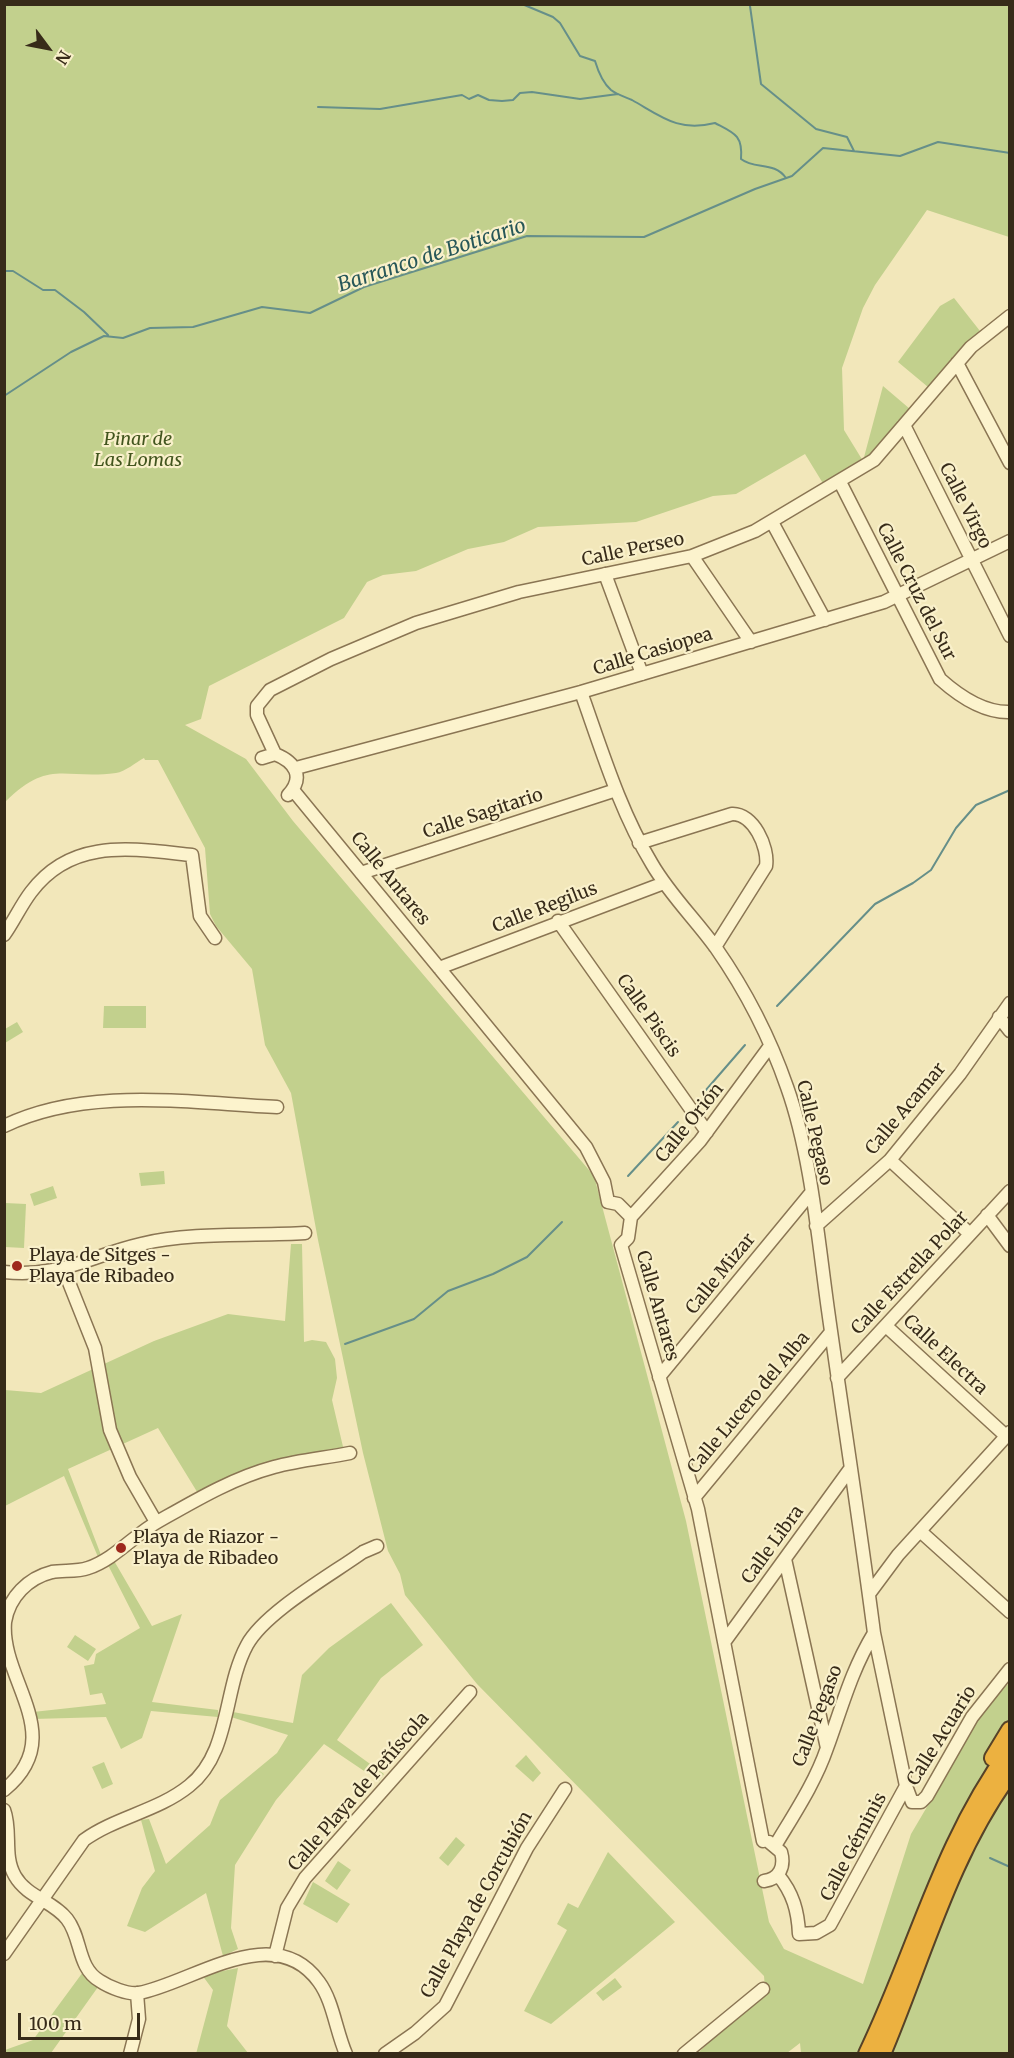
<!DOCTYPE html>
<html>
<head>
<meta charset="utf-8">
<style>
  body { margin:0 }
  #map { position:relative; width:1014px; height:2058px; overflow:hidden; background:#f2e7ba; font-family:Merriweather,serif }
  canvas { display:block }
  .frame { position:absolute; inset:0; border:6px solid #372b19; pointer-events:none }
  .north { position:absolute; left:18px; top:18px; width:60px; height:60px; -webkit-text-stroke:4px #f9f0ca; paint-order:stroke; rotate:122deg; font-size:16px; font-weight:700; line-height:24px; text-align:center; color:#372b19 }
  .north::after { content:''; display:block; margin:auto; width:21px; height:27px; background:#372b19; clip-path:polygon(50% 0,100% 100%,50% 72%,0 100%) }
  .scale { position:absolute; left:18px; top:2013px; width:122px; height:27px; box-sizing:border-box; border:3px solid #372b19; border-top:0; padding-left:8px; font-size:18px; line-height:21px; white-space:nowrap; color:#372b19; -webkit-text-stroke:4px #f9f0ca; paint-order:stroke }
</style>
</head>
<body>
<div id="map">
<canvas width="1014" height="2058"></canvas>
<div class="frame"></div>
<div class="north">N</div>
<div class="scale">100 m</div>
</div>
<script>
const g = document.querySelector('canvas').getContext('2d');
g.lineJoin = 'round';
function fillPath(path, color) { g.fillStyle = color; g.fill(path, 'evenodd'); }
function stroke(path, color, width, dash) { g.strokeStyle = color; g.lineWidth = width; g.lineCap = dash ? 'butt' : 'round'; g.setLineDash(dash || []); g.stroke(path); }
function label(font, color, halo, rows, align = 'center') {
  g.font = font + ' Merriweather,serif'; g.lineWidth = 4.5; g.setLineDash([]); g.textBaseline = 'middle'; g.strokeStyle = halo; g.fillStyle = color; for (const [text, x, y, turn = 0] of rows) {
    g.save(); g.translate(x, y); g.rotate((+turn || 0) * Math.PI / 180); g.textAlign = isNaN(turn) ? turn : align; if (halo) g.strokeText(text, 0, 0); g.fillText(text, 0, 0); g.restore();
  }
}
fillPath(new Path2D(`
  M5,5H1009V237L927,210L875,285L863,308L842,368L844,430L863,461L883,386L910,409L868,457L824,485L805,454L736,494L713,496L636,522L538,527L504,542L468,549L416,571L383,575L367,582L344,618L209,686L201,719L185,725L246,759L293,821L594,1176L686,1521L769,1922L784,1949L863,1984L911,1834L984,1710L1009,1683V2053H801L800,2043L787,2053H698L765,1988L764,1976L477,1684L405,1595L400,1574L388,1551L363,1453L318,1240L291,1093L265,1045L252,969L216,926L210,914L205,848L158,760H145L144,758C136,762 125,772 116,773C63,780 50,758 5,802Z
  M954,298L980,331L928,387L898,362L940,306Z
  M104,1006H146V1028H103Z
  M17,1022L23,1032L5,1043V1029Z
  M164,1171L165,1184L141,1186L139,1173Z
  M53,1186L57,1198L34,1206L30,1194Z
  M5,1203L26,1204L24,1248L5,1247Z
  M291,1244H302L304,1342L312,1340L326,1342L335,1359L337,1378L332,1400L344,1451C287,1458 249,1464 199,1495L158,1428L68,1469L101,1555L98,1557L64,1476L5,1506V1390L41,1393L154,1341L228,1314L285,1321Z
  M113,1559L152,1626L182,1614L152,1702L218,1710V1717L151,1711L142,1738L121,1749L106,1717L33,1719V1712L106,1704L102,1693L90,1695L84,1666L94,1664L96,1654L140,1628L108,1565Z
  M391,1603L423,1645L381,1678L337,1740L384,1774L379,1781L324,1744L276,1800L235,1865L231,1928L238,1949L223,1956L206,1893L145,1932L127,1926L142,1888L155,1871L141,1820L149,1819L166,1864L210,1825L220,1800L277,1753L288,1735L231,1717L233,1712L293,1723L302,1675L329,1648Z
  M75,1635L96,1649L88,1661L67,1647Z
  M526,1755L541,1773L533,1782L515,1766Z
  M104,1762L113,1784L102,1789L92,1767Z
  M456,1837L465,1845L448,1866L439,1858Z
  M608,1852L675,1922L551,2024L524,2011L567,1930L557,1924L568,1903L578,1908Z
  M338,1861L351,1870L337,1890L325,1881Z
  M313,1882L350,1904L337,1923L303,1904Z
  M238,1968L227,2026L248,2053L196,2054L213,1990L202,1975Z
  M83,1972L98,1987L51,2053L5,2054V2050L33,2040Z
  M615,1978L622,1987L603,2001L596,1993Z`), '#c2d08d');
stroke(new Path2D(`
  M522,4L553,17L560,23L580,56L595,61C598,71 603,83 611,90C616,94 625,97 632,100C662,117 678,132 715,123C734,133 743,135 741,159C755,170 774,161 786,178
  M750,6L761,84L816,129L847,137L854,151
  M318,107L380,109L462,95L469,99L478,95L489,100L502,101L513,100L520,93L532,92L580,99L618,94
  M4,271H13L43,290H55L84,312L108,335
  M4,396L71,352L104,336L123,338L150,328L193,327L262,307L310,313L364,287L527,236L644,237L755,189L792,176L823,148L900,156L938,142L1010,153
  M777,1006L875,904L913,883L931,870L956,828L976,805L1010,790
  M706,1090L745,1045
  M628,1176L678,1122
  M345,1344L414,1319L448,1291L493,1274L527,1257L562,1222
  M990,1858L1010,1867`), '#668f89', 2);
const minor = new Path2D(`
  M957,363L1010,463
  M904,425L1010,636
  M840,482L940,679C959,696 983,713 1010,712
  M772,522L825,620
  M692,556L751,642
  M605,574L642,674
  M581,692C602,751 620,811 652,864C670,895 696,920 716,948C746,991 770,1038 787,1087C811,1154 818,1239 828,1310C843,1417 860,1525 874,1633C851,1671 842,1707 827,1748C815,1783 794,1814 775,1846
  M275,754L257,715V706L270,690L331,659L416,623L519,592L692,556L755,531L874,460L971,347L1010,316
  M262,758L275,754C295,762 305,777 288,795
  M296,768L581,692L884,602L1010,541
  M293,790L586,1147L604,1182L608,1202L618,1204L631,1217L628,1238L621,1245L698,1509L763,1841
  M639,843L732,814C753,813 769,847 766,866L715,947
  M361,873L616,790
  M558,921L707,1132
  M4,935C14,921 21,905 31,892C72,837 133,849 192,855L200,916L215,938
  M439,968L664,883
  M999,1017L1010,1031
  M4,1126C87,1086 188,1103 277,1107
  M890,1160L970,1234
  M987,1215L1010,1246
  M631,1217L700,1141L770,1046
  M816,1226L890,1160L960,1074L1010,1003
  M64,1270L95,1348L110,1430L130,1477L156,1522
  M4,1272C61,1278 89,1256 141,1244C190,1232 255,1236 305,1233
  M886,1326L1006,1436
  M659,1377L810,1194
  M837,1378L1010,1191
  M694,1498L831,1332
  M920,1531L1010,1612
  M785,1559L827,1748
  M869,1594L898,1555L1010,1432
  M874,1633L906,1786L912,1802H921L927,1796L972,1717L1010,1669
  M725,1641L850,1469
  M4,1790C70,1736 0,1681 5,1622C9,1597 28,1578 52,1572C63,1570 77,1572 88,1568C115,1559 135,1534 159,1521C196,1500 233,1478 274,1467C299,1460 325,1458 350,1453
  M4,1810C12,1831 3,1856 15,1876C27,1897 53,1901 67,1919C82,1938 77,1968 100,1981C109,1987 128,1995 139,1993C192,1983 274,1919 319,1982C333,2001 336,2031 346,2054
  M778,1875C793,1893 798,1911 799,1934L816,1933L830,1925L906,1786
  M764,1881C780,1879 785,1866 781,1852L769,1842
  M4,1954L84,1840C116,1817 158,1811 189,1786C231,1753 223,1689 247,1645C265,1612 331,1575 363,1552L377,1546
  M275,1956L287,1908L305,1878L470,1692
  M130,2054L139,2019L137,1993
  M385,2054L415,2033L445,2006L527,1848L565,1789
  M684,2054L763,1989`);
const highway = new Path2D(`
  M993,1758L1010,1730
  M867,2054C917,1950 941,1845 1010,1750
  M882,2054C922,1960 949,1856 1010,1773`);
stroke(minor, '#8a7553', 15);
stroke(highway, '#564228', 20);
stroke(minor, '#fcf3cd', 12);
stroke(highway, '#ecb140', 16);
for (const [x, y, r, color] of [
  [17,1266,6,"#9e291d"],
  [121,1548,6,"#9e291d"]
]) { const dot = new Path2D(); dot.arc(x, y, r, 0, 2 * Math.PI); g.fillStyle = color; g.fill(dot); stroke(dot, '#f9f0ca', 2); }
label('italic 18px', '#42551e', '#f9f0ca', [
  ["Pinar de",138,440],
  ["Las Lomas",138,461]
]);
label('18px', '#372b19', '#f9f0ca', [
  ["Calle Virgo",965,506,63],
  ["Calle Perseo",633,550,-12],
  ["Calle Cruz del Sur",916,592,63],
  ["Calle Casiopea",653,652,-17],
  ["Calle Sagitario",483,814,-18],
  ["Calle Antares",390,879,51],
  ["Calle Regilus",545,908,-21],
  ["Calle Piscis",648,1016,55],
  ["Calle Acamar",906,1109,-50],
  ["Calle Orión",690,1123,-51],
  ["Calle Pegaso",814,1133,77],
  ["Calle Estrella Polar",910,1273,-47],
  ["Calle Mizar",721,1274,-51],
  ["Calle Antares",657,1306,74],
  ["Calle Electra",945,1355,43],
  ["Calle Lucero del Alba",749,1403,-50],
  ["Calle Libra",773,1545,-54],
  ["Calle Pegaso",818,1716,-69],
  ["Calle Acuario",942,1736,-58],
  ["Calle Playa de Peñíscola",359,1792,-49],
  ["Calle Géminis",854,1847,-62],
  ["Calle Playa de Corcubión",477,1905,-61]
]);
label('18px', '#372b19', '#f9f0ca', [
  ["Playa de Sitges -",29,1256],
  ["Playa de Ribadeo",29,1277],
  ["Playa de Riazor -",133,1538],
  ["Playa de Ribadeo",133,1559]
], 'left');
label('italic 20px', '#275758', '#f9f0ca', [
  ["Barranco de Boticario",432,256,-18]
]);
</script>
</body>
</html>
